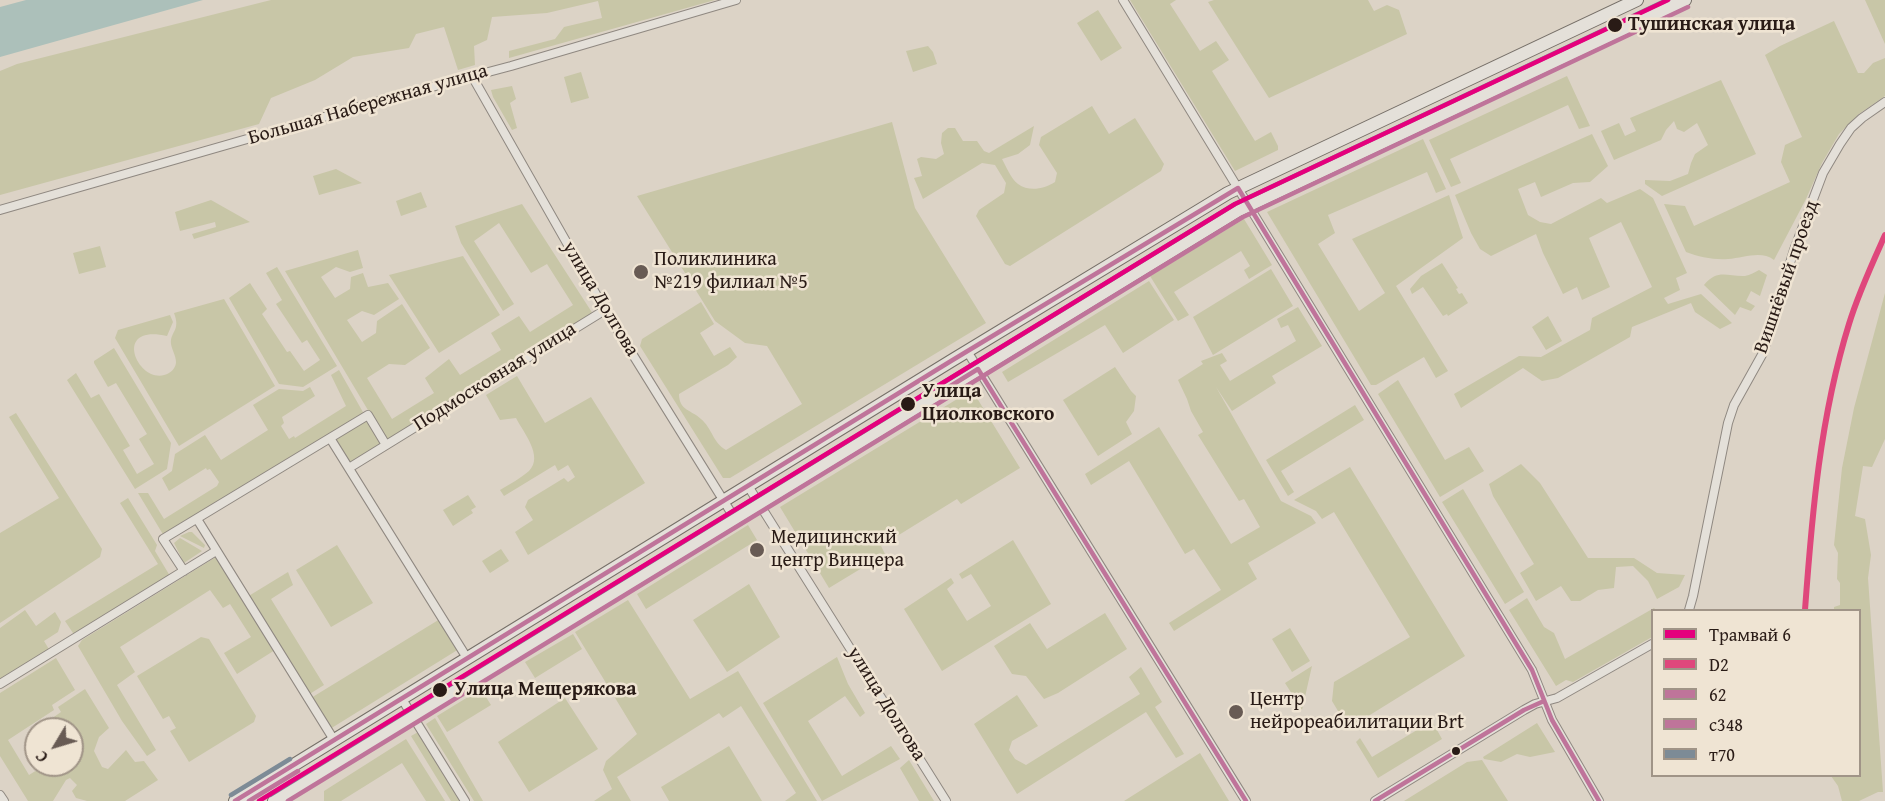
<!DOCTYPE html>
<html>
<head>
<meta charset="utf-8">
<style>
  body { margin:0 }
  #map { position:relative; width:1885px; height:801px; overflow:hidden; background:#dcd3c6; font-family:"Gentium Book Plus",serif }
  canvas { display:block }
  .legend { position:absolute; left:1651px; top:609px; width:210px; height:168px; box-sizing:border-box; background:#efe4d3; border:2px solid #a09487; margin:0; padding:8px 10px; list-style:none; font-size:18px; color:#291b16 }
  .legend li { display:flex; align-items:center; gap:12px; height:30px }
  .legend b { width:30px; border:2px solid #a09487 }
  .north { position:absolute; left:24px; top:717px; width:60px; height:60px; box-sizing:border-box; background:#efe4d3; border:2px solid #a09487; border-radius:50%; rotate:232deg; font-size:16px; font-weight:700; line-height:24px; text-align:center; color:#291b16 }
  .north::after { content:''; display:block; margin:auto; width:21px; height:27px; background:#685b54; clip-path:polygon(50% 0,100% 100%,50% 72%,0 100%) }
</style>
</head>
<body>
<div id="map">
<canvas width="1885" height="801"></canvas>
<ul class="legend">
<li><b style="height:8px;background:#e5007d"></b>Трамвай 6</li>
<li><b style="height:8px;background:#df477c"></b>D2</li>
<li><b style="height:8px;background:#bf749a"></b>62</li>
<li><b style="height:8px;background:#bf749a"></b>с348</li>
<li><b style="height:8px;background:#7d8b96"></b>т70</li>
</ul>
<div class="north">С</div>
</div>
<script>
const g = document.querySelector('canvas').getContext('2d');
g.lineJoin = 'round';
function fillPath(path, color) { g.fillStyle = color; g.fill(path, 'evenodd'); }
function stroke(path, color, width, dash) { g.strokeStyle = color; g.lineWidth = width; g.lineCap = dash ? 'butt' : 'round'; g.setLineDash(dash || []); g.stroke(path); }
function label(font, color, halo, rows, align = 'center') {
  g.font = font + ' "Gentium Book Plus",serif'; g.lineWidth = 5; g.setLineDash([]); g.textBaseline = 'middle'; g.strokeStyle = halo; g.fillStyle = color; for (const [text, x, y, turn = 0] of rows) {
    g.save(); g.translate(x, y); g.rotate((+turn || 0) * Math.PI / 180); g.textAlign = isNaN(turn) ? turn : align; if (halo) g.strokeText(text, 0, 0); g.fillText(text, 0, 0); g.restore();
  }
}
fillPath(new Path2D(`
  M271,0H715L509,58V51L555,39L564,27L602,18L598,1L547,13L492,17L487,40L474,46L475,65L458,70L444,27L416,34L409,48L353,57L315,80L271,98L259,124L0,195V71L17,64Z
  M1130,0H1176L1170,4L1200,51L1216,41L1229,60L1212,71L1255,141L1271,132L1278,146V150L1235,171Z
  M1214,0H1368L1374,11L1387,5L1399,10L1407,34L1269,98L1208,2Z
  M1865,0H1885V44Z
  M1098,10L1122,48L1101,61L1077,23Z
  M1834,21L1858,73H1864L1873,63L1885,58V96L1859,114L1839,134L1822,163L1806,199L1774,260C1761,250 1744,258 1728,259C1714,260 1699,257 1686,252L1664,204L1685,206L1694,226L1790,182L1781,162L1785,145L1802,137L1765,55L1780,46Z
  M928,46L933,52L937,64L913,72L906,51Z
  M581,72L589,98L571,103L564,77Z
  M1567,76L1590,126L1579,129L1568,105L1450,159L1461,183L1451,187L1429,140Z
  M1721,80L1756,154L1662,196L1645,184V180L1670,181L1688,174L1691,163L1695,154L1708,145L1697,123L1684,132L1677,129L1674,121L1666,130L1661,140L1614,160L1601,131L1619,123L1625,136L1636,131L1630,118Z
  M512,86L516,99L510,103L517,128L512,130L493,97L491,90Z
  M1092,106L1109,134L1135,118L1164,164L1161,171L1010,266L1005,264L976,216L979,210L1004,193L1006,183L995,165L982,163L923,199L914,178L922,176L917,159L921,157L936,159L944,154L941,143L942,133L948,128H955L963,141H977L984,151L989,153L1034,126L1030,145L1018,154L1002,159C1006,166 1011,179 1018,184C1029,192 1044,189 1055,182L1057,173L1039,145L1041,137Z
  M892,122L915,208L986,323L730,478H723L640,346L642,339L701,302L714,324L700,333L714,356L730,347L737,357L728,365L679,394C679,411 692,410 701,419C712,428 713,443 726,450L802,404L767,346L745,343L715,321L637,196Z
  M1592,134L1608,166L1590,182L1573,183L1541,197L1535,182L1518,189L1528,215L1540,222L1551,224L1601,198L1607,203L1640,189L1653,198L1687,273L1676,278L1680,290L1664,298L1668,304L1701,294L1732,323L1720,329L1695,312L1691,303L1632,327L1630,337L1558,378L1542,381L1523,368L1461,408L1454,394L1519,356L1541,357L1590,330L1592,318L1652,287L1621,222L1589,238L1610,287L1582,300L1577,287L1563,294L1543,253L1536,234L1491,256L1480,249L1471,233L1455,195Z
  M1423,139L1446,189L1436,193L1427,172L1328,215L1335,233L1318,244L1359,311L1385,293L1352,239L1449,195L1463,238L1396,286L1448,371L1436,378L1424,357L1376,385H1371L1267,212Z
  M336,169L362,183L319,195L313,176Z
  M421,192L427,207L401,216L396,201Z
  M211,200L250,222L194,239L192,234L216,227L215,222L180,231L175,212Z
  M522,204L593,314L387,442L285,271L358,250L363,268L350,272L336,267L321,277L335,298L350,289L351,277L363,273L368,287L388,283L399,299L374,315L362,311L347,320L362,342L376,333L377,321L402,304L430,348L405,365L389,364L367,378L392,419L434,393L425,378L449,359L460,375L501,350L491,333L519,316L530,332L573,305L547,264L531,273L499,223L474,241L514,304L503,311L461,243L455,226Z
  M1244,219L1272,265L1249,279L1244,270L1250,266L1241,251L1174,292L1189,315L1178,321L1150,276Z
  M100,246L106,267L79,274L73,253Z
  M463,256L500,315L439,353L389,275Z
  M1442,263L1458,288L1456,289L1459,294L1462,293L1468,303L1448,316L1447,314L1443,316L1423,287L1412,294L1410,289L1421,276Z
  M277,267L337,366L303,387L279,384L229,298L250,283L267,309L262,314L287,352L290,351L304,371L320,360L307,340L302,343L276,304L282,300L266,273Z
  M1271,269L1293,306L1213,355L1193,317Z
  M1759,270L1767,275L1760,296L1751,291L1746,301L1755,306L1751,311L1740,307L1735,315L1704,285C1718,268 1728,277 1745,276C1750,275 1755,272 1759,270Z
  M1149,281L1174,320L1123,353L1105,325L1008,382L1002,372Z
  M1885,293V439L1872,467L1863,466L1855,516L1865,519L1871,555L1868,578L1883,792H1878L1859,801H1842L1838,786L1831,776H1860V610H1834V607L1840,605V583L1837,579L1838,553L1834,545L1842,468L1854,408Z
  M224,299L275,386L179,446L115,338L118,330L170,315L173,322L167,336C108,323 141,390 169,373C173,371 176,366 176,362C176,356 172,350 171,344C170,331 181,331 174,313Z
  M1298,307L1322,346L1272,376L1276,383L1232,411L1216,387L1281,501L1311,516L1316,523L1248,563L1257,579L1174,631L1169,623L1221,590L1194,549L1185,554L1129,461L1091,485L1085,474L1159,427L1231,544L1260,527L1244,499L1239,501L1198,435L1203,432L1191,411L1187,399L1178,380L1203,364L1201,361L1222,353L1227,361L1220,365L1230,381L1296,341L1288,325L1281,328L1277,319Z
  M1548,316L1562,341L1546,350L1532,327Z
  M114,348L171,443L167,469L135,489L67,380L76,373L91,398L99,394L130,446L123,450L137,474L154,464L139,439L147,434L116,383L108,387L94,363V361Z
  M1115,367L1131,391L1136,396L1134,411L1126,422L1132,434L1098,456L1063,400Z
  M339,370L364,414L164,536L138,493H148L164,519L217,486L219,482L210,469L207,470L206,468L169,491L162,478L172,471L175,454L205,435L221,460L268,430L253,405L279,389L303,391L310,387L315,396L282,417L284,423L281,426L289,439L294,436L295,438L346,406L331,375Z
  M517,376L545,423L591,397L645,483L528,555L515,532L533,520L525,507L528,500L564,478L568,482L575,477L568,465L558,471L555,465L504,496L500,490C510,484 521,478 529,471C544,456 523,432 516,418L500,420L486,395Z
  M1398,380L1445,460L1469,447L1484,471L1440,497L1378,394Z
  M972,390L1020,468L961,504L957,499L881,546L885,554L829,588L780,507Z
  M1355,405L1364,420L1281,471L1294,492L1288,496L1266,460Z
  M16,413L102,549L100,557L0,623V533L59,498L9,417Z
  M367,419L382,445L350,465L334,439Z
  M1521,464L1540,483L1588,558H1634L1657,573L1685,575L1679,587L1657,599L1648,581L1633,566L1616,567L1614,588L1598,590L1580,601H1571L1561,586L1536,601L1520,573L1534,564L1493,496L1489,484Z
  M1350,467L1465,656L1357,723L1347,726L1332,701L1334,682L1410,637L1334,512L1322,519L1316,511L1294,500Z
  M1463,489L1524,592L1505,604L1442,502Z
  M468,495L476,507L471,510L473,513L453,526L443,510Z
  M128,498L157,545L155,551L170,576L75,636L65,621L158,564L120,503Z
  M748,525L757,540L646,609L637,594Z
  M189,532H192L205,545L204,548L180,536Z
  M180,538L202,551L184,563L174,543Z
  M1013,540L1051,604L942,671L904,609L951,578L954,583L947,589L967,621L991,606L971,574L962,579L959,574Z
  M337,545L373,603L331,627L296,570Z
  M501,549L509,561L490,573L482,561Z
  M216,557L275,650L237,674L224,653L251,637L230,604L223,608L210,590L120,647L135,672L117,685L156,750L147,756L122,721L78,646L82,640Z
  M288,572L293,585L271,599L324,685L308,695L247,597Z
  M749,584L780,637L727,672L693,620Z
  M1527,598L1544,627L1554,633L1565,659L1654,608L1656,610H1652V637L1573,682L1566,680L1556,686L1509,610Z
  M628,600L690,699L738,671L817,801H785L796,793L741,706L723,718L719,713L617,777L631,801H594L612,789L603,770L606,761L637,734L575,632Z
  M25,610L36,626L55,612L61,622L58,632L44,641L50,651L0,681V628Z
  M1105,613L1127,649L1058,693L1044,699L1026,676L1012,674L994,646L1030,623L1047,649Z
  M440,619L459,649L330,729L311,698Z
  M1290,628L1310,661L1292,672L1272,639Z
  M573,634L582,649L535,678L525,662Z
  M201,637L209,639L256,716L254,722L189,762L170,731L176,728L169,716L163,719L137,676Z
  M837,657L848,684L865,713L860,717L845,696L808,721L842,776L891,746L900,759L822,801L763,703Z
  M56,658L75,690L52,705L54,710L8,740L29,775L45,765H72V729H57L51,719L61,712L58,707L85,689L109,728L99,737L94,751L102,767L108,769L126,750L135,762L144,761L158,780L125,801H87L76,798L72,791L77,785L70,778L66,780L53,801H28L0,756V693Z
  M1312,666L1302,710L1285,683Z
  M1141,667L1162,702L1155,707L1184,754L1176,758L1146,712L1017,794L974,724L1017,695L1038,726L1012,741L1009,750L1015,759L1026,765L1140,694L1129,677Z
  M481,689L491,705L447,732L437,716Z
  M565,698L598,749L529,792L498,742Z
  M435,718L483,801H474L426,724Z
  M1432,721L1442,739L1378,778L1356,742L1360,738L1372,757Z
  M1537,723L1555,752L1530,757L1517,754L1501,762L1484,759L1483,757Z
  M420,731L463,801H451L411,736Z
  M406,739L445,801H426L402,763L341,801H324V791Z
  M729,746L762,801H669L661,787Z
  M1200,753L1229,801H1124Z
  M909,760L934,801H919L900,768Z
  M1482,760L1508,801H1404L1467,762Z`), '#c8c6a7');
fillPath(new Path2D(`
  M26,0H203L0,57V7Z`), '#acc0ba');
const minor = new Path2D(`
  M1123,0L1532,670L1552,720L1599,801
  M472,76L605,310L735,519
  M0,210L383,100L511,66L736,0
  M967,351L1246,801
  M330,438L467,658
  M349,468L605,310
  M748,486L946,801
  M197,519L334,740
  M184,571L163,539L368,415L386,445
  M1689,610L1693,596L1728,423L1734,405L1763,353L1794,250L1823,173L1840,144L1851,128L1862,118L1885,102
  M0,684L216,551
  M402,699L465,801
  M0,795L4,801
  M1375,801L1524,710L1535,704L1557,698L1652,644`);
const secondary = new Path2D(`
  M235,801L951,361L1228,193L1637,0
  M274,801L1239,210L1685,0`);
stroke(minor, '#8f8881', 10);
stroke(secondary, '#766f68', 14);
stroke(minor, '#e4e0d9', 8);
stroke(secondary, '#e4e0d9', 12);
stroke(new Path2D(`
  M936,395L978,369L1246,801
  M235,801L951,361L1238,188L1532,670L1552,720L1599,801
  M1375,801L1524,710L1544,701`), '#bf749a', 4.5);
stroke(new Path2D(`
  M249,801L298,771
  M288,801L1243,217L1688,7`), '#bf749a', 4.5);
stroke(new Path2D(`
  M231,795L290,759
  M270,795L1235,204L1667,0`), '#7d8b96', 4.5);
stroke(new Path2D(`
  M1805,610C1812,514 1820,417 1849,324C1858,294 1872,264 1885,235`), '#df477c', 6);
stroke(new Path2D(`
  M259,801L1235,204L1668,0`), '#e5007d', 4.5);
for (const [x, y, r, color] of [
  [1615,25,8,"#291b16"],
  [641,272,8,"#685b54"],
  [908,404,8,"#291b16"],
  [757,550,8,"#685b54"],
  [440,690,8,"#291b16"],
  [1236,712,8,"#685b54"],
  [1456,751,5,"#291b16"]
]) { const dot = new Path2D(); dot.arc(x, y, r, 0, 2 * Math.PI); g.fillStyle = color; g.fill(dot); stroke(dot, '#efe4d3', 2); }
label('bold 20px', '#291b16', '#efe4d3', [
  ["Тушинская улица",1628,25],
  ["Улица",922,392],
  ["Циолковского",922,415],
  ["Улица Мещерякова",454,690]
], 'left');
label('20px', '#291b16', '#efe4d3', [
  ["Большая Набережная улица",368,105,-16],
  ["Вишнёвый проезд",1787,277,-71],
  ["улица Долгова",600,299,59],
  ["Подмосковная улица",495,377,-32],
  ["улица Долгова",886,704,58]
]);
label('20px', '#291b16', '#efe4d3', [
  ["Поликлиника",654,260],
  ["№219 филиал №5",654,283],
  ["Медицинский",771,538],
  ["центр Винцера",771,561],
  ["Центр",1250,700],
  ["нейрореабилитации Brt",1250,723]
], 'left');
</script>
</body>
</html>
